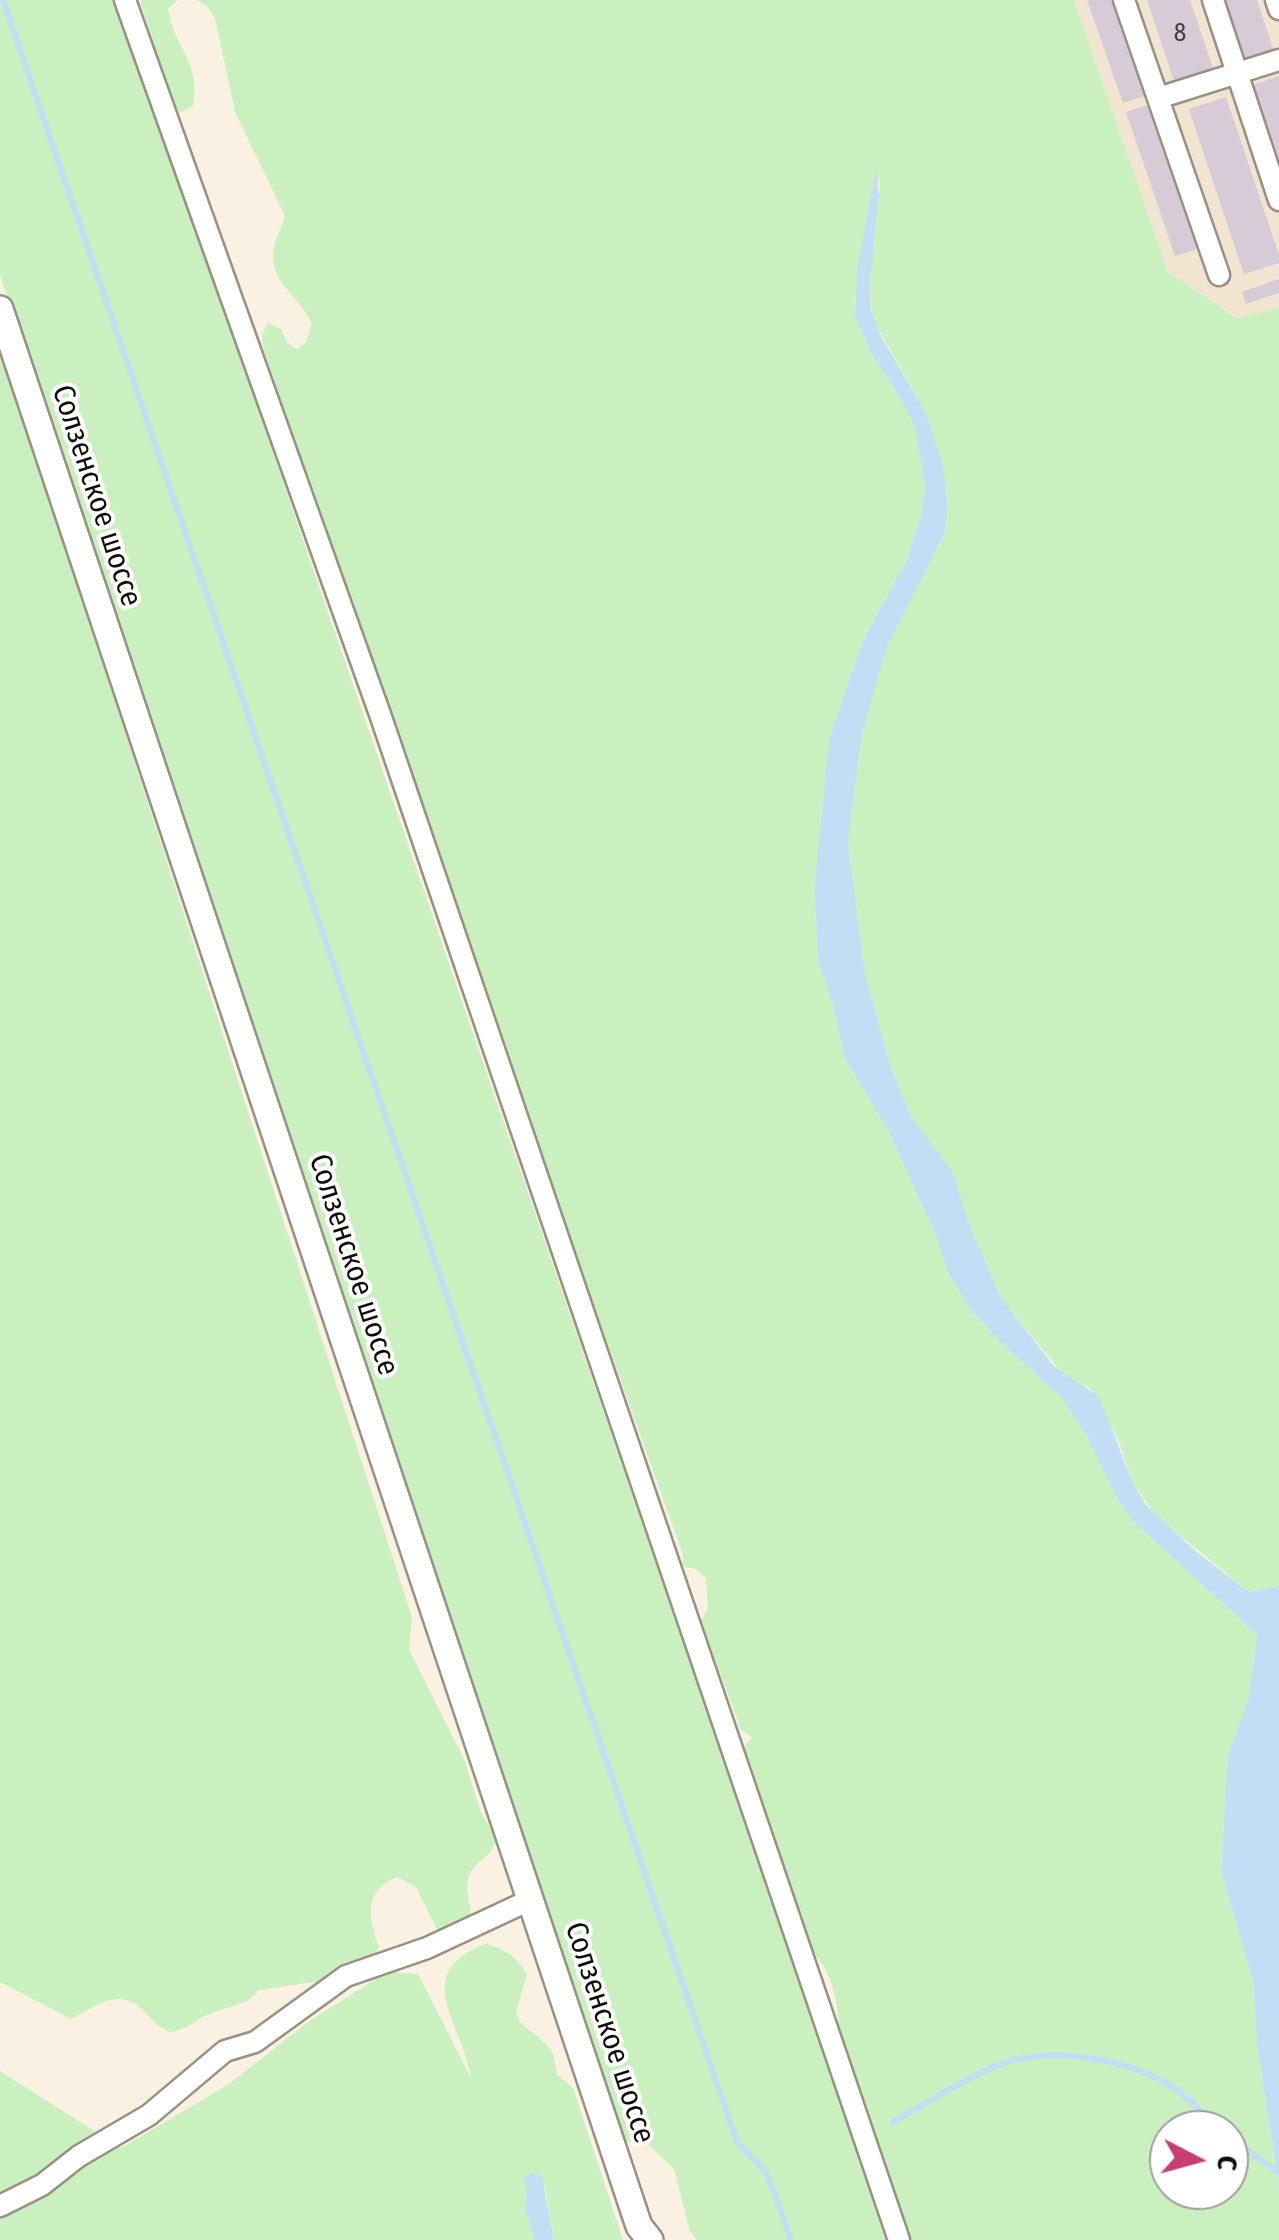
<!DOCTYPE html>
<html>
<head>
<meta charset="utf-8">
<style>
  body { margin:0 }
  #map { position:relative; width:1279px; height:2240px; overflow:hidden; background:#faf1e3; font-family:"Fira Sans Condensed",sans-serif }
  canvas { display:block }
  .north { position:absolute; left:1149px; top:2110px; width:100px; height:100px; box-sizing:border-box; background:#fff; border:2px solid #9f9e9d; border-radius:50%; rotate:96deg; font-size:28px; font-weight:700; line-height:40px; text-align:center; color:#100d09 }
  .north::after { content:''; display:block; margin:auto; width:35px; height:45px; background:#c83d72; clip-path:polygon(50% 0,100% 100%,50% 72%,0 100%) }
</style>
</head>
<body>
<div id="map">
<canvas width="1279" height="2240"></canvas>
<div class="north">С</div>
</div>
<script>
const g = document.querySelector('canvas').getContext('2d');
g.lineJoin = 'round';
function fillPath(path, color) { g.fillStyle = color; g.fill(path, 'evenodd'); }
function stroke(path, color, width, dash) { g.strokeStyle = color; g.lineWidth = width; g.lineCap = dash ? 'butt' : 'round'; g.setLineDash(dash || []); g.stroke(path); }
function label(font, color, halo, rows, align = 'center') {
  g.font = font + ' "Fira Sans Condensed",sans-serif'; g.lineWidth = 8; g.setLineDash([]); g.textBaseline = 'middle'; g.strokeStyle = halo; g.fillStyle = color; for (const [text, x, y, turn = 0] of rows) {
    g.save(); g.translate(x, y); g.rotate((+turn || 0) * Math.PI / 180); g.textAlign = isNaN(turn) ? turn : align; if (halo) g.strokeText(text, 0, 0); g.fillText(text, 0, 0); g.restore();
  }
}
fillPath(new Path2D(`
  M1074,0H1279V308L1238,318L1168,272Z`), '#f1e5d1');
fillPath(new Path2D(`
  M0,0H117L889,2240H697L690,2232L674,2169L647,2143L623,2141L0,275Z
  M140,0H178L168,8C173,47 202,63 193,106L180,113L172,102Z
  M197,0H1074L1168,272L1237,318L1279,308V1586L1249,1592L1155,1515L1132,1481L1119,1442L1090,1388L1063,1375L1001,1297L969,1224L957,1186L910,1115L890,1064L865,973L848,842L862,735L878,673L886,648L945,534L948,507L944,469L927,415L874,321C864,275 878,228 880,181L873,183L865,241L857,272L855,315L871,354L895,389L915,426L925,487L921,516L907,560L863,640L829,740L814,890L819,963L833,1005L844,1057L888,1130L936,1236L949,1275L972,1311L1000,1342L1062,1398L1086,1434L1118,1500L1135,1523L1257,1635L1248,1701L1228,1755L1221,1870L1253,1982L1257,2046L1279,2185V2240H904L840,2042C839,2014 835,1970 811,1952L744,1755L745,1745L752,1737L741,1730L701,1621L708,1608L706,1578L696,1569L684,1567L682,1552L503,1051L263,347L262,334L268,323L281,329L287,342L297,350L306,342L312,324C300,296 267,281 274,247C276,237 282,227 285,216L235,112L215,18L208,7ZM1169,2130H1229V2190H1169Z
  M0,347L412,1617L409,1649L464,1759L480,1810L496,1839C493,1860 474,1859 468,1878C465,1892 471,1905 472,1919L447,1933L437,1929L416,1887L397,1877C362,1891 369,1919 379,1947L374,1957L345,1962L321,1981L259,1990C245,2007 226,2006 207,2015C194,2021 186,2030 170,2032C155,2026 150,2016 138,2006C114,1988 91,2010 71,2019L0,1982Z
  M485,1944C503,1947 519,1958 527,1975L516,2011L520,2022L546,2044L553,2053L557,2074L573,2088L623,2240H554L545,2187H527V2215L535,2240H0V2071L121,2148L229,2084L308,2022L387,1972L418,1974L471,2078C464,2025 408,1973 485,1944Z`), '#caf0c0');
fillPath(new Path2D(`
  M876,168L879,194L870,283L871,309L880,334L927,415L944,469L948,507L945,533L886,649L862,735L848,842L865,973L890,1064L910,1115L953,1173L969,1224L1001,1297L1053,1365C1068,1379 1086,1384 1100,1399L1132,1481L1146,1505L1198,1553L1249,1592L1279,1586V2185L1257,2046L1253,1982L1221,1870L1228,1755L1248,1701L1257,1635L1135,1523L1118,1500L1086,1434L1062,1398L1000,1342L972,1311L949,1275L936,1236L888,1130L844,1057L833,1005L819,963L814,890L829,740L863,640L907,560L921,516L925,487L915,426L895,389L871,354L855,315L857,272Z
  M531,2173L542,2176L554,2240H535L525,2208L527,2187L522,2181Z`), '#c3ddf5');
stroke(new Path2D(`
  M3,0L737,2142L767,2173L791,2240
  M893,2122C927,2103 960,2081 996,2066C1046,2045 1121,2057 1168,2084C1187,2095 1204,2115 1220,2130
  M1229,2137L1279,2173`), '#c3ddf5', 6);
fillPath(new Path2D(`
  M1087,0H1111L1144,96L1123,103Z
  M1147,0H1190L1213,68L1174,81Z
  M1225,0H1257L1273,49L1244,59Z
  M1279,76V171L1250,86Z
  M1226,97L1279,255V263L1244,274L1189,109Z
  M1147,105L1197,249L1175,256L1126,112Z
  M1279,279V293L1246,304L1242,292Z`), '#d6cbd6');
const minor = new Path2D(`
  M125,0L381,717L899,2240
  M1124,0L1219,275
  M1213,0L1279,200
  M1276,0L1279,9
  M1158,98L1279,60
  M0,2206L42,2185L79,2156L149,2115L225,2051L255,2042L346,1976L427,1948L530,1900`);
const major = new Path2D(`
  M0,309L639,2226L650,2240`);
stroke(minor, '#989083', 25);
stroke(major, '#989083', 30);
stroke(minor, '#fff', 20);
stroke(major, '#fff', 25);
label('25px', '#423c3c', null, [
  ["8",1180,34]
]);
label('30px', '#100d09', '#fff', [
  ["Солзенское шоссе",96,496,72],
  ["Солзенское шоссе",353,1265,72],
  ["Солзенское шоссе",609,2033,72]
]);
</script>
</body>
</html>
